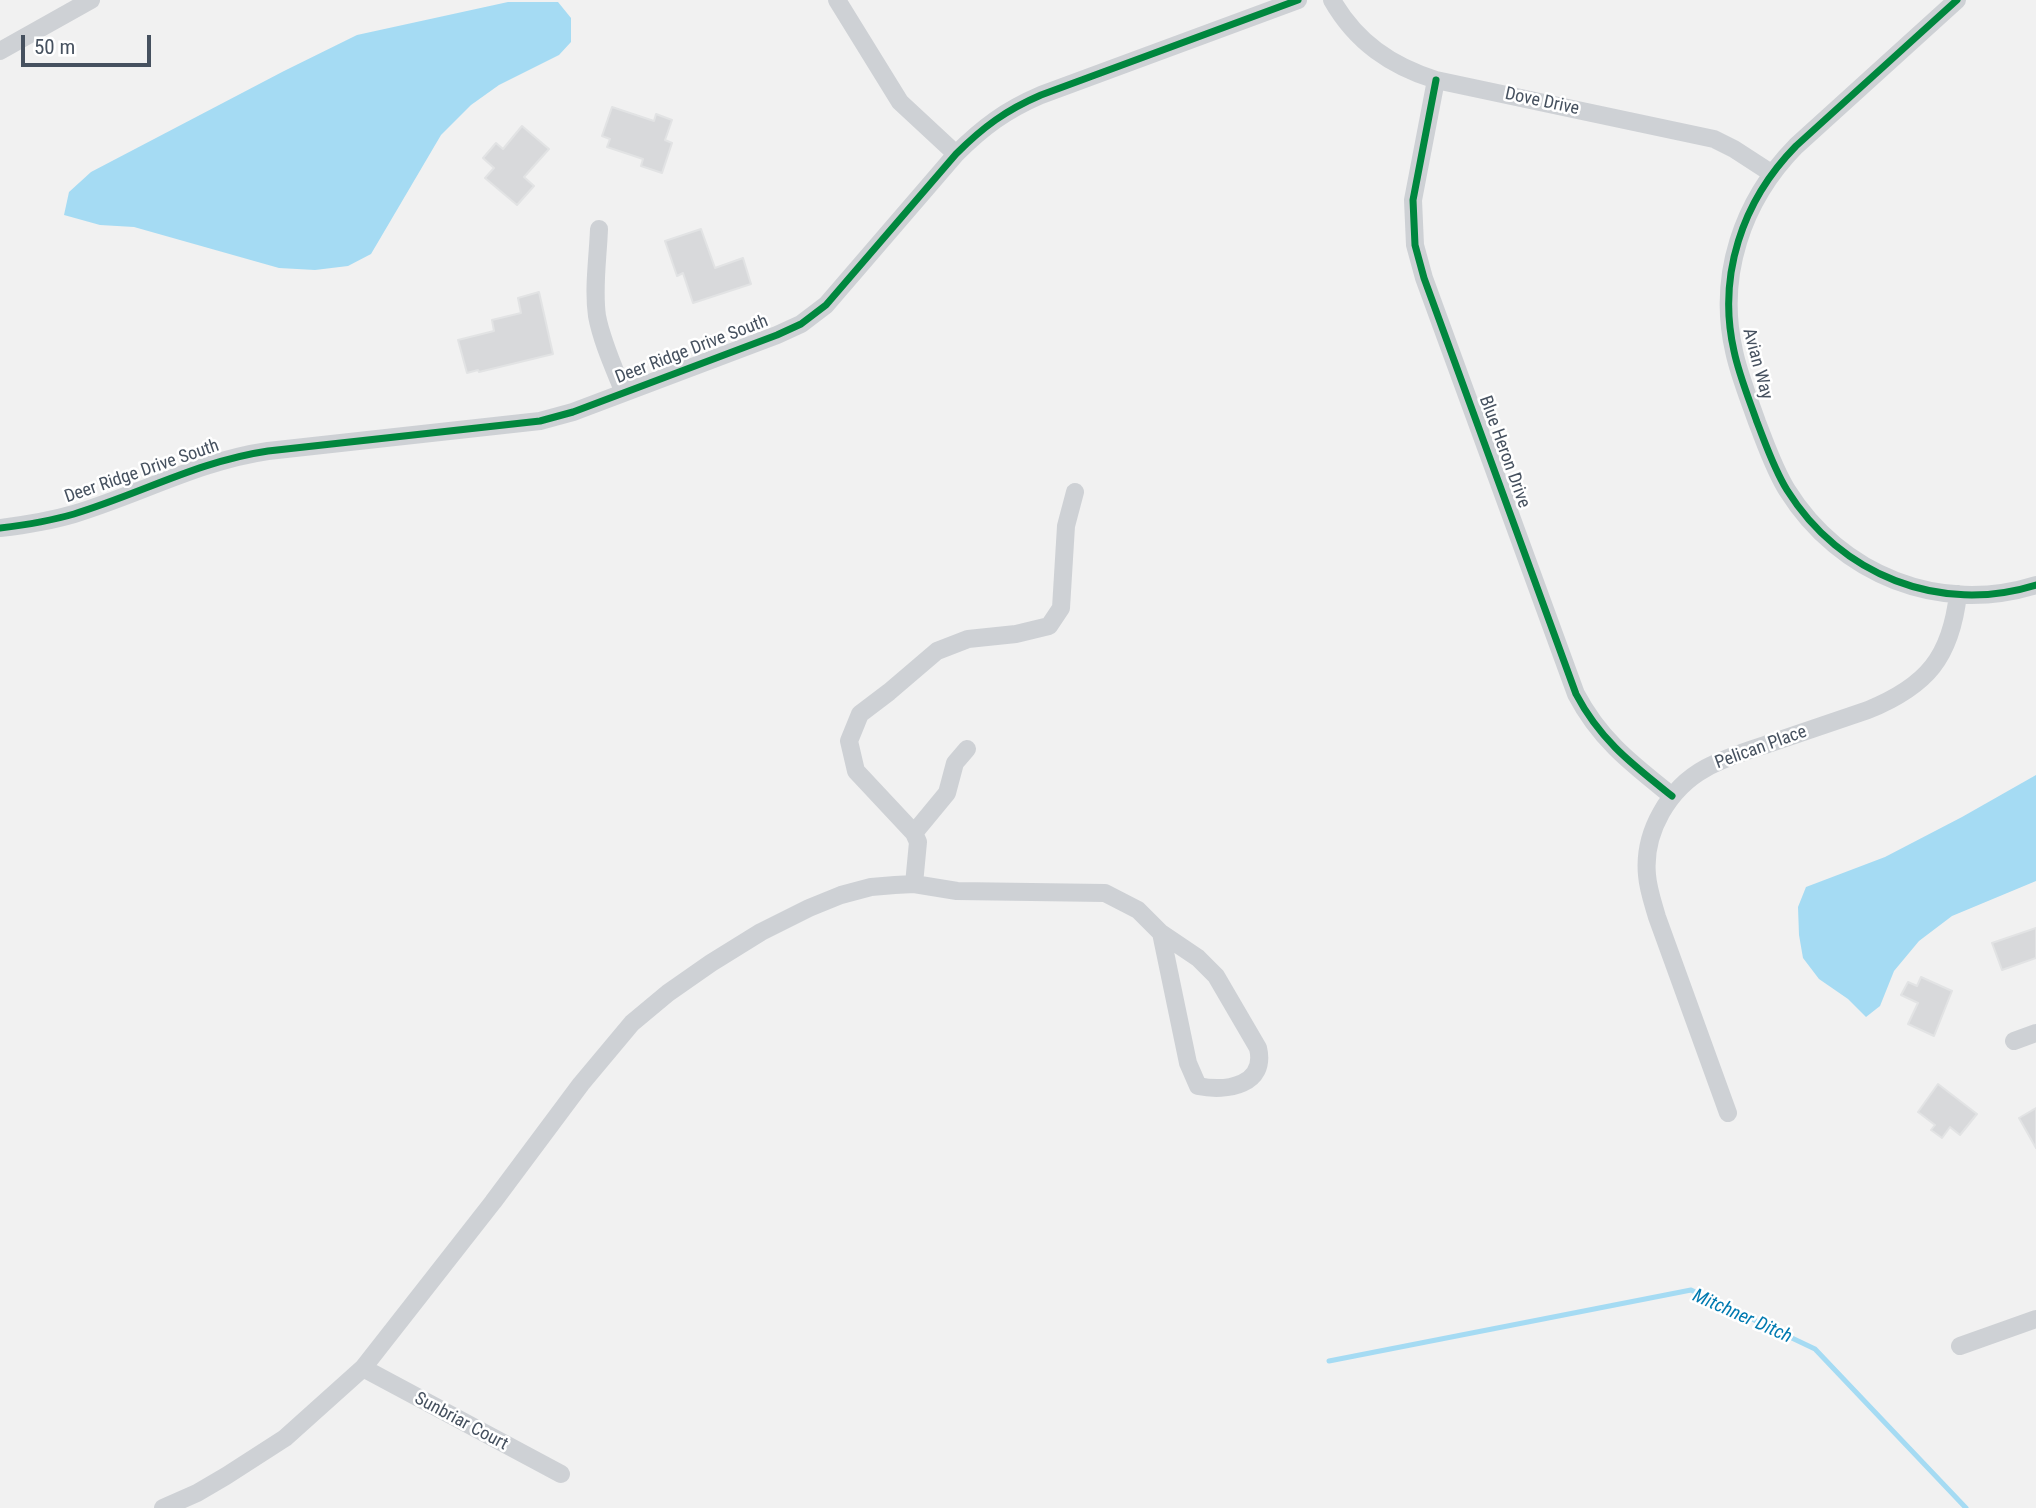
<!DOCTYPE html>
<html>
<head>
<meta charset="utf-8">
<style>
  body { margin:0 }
  #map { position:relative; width:2036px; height:1508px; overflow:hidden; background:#f1f1f1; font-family:"Roboto Condensed",sans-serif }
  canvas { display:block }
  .scale { position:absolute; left:21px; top:35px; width:130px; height:32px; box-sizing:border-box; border:4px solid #46515f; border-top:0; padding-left:9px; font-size:21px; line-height:24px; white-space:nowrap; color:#46515f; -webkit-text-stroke:5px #fff; paint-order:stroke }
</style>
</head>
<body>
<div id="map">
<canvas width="2036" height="1508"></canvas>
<div class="scale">50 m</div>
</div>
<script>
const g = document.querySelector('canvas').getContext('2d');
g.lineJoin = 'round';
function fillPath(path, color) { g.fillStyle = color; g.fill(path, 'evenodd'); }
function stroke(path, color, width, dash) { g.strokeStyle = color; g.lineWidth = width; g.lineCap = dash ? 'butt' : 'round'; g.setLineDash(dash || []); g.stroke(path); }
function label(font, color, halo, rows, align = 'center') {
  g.font = font + ' "Roboto Condensed",sans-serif'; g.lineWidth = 5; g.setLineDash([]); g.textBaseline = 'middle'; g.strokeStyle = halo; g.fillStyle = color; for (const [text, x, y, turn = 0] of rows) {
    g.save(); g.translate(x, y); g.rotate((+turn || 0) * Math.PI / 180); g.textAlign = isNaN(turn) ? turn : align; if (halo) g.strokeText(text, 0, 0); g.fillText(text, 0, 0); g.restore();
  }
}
fillPath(new Path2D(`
  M508,2H558L571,18V42L559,55L499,85L471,105L441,135L371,254L348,266L315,270L279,268L134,227L100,225L64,215L69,192L91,172L284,71L357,35Z
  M2036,775V881L1952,916L1919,941L1894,971L1880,1006L1866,1017L1848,999L1819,979L1803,958L1799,935L1798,907L1806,887L1885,857L1962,817Z`), '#a5dbf3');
stroke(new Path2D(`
  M1329,1361L1691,1290L1815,1349L1966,1508`), '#a5dbf3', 5);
const building = new Path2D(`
  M612,107L654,121L656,114L672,120L665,140L672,143L662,173L641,166L643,159L607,147L610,139L602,136Z
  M522,126L549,149L524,177L534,186L517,205L485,178L494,168L483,158L496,143L503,149Z
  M701,229L715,268L743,258L751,284L693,303L683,273L677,276L665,241Z
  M539,292L553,354L479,372L478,370L467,373L458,340L494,331L492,320L521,313L518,298Z
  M2036,928V958L2002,970L1992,943Z
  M1921,977L1952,991L1934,1036L1908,1024L1918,1003L1901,995L1908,982L1917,986Z
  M1938,1084L1977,1114L1960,1135L1950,1127L1942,1138L1931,1130L1935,1125L1918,1112Z
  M2036,1108V1148L2019,1118Z`);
fillPath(building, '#d8d9db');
stroke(building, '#e2e3e4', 2);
stroke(new Path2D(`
  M837,0L900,102L956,154
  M1332,0C1356,42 1391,66 1436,80L1714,139L1734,149L1771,173
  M1957,0L1796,146C1742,201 1717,276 1734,351C1739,375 1749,399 1757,422C1766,445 1774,469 1787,490C1840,575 1940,615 2036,585
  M0,51L91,0
  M1436,80L1413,200L1415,245L1424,278L1576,694C1600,740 1632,764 1672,796
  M599,229C598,257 593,288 597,316C602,342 614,368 624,393
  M0,528C25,525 50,521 74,514C140,494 199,461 268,451L540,421L573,412L777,335L801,324L826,305L956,154C983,127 1006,110 1041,95L1298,0
  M914,833L947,793L955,763L967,749
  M914,884L918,842L914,833L856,771L849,741L860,714L889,692L937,651L968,639L1016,634L1049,626L1061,608L1066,526L1075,492
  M2014,1041L2036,1033
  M1728,1113L1657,917C1653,903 1648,889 1647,875C1643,832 1669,788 1706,768C1726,757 1750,750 1771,743C1804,732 1836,721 1868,710C1927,686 1951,657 1958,594
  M1960,1346L2036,1319
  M363,1368L561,1474
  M163,1508L197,1493L226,1476L285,1438L363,1368L493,1202L581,1084L632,1023L668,993L711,963L761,932L809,908L841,895L871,887L895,885L914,884L957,891L1105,893L1138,910L1161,933L1198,958L1216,976L1258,1048C1267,1085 1227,1092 1198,1086L1188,1063L1161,933`), '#ced1d5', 18);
stroke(new Path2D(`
  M1957,0L1796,146C1742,201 1717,276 1734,351C1739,375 1749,399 1757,422C1766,445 1774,469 1787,490C1840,575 1940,615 2036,585
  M1436,80L1413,200L1415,245L1424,278L1576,694C1600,740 1632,764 1672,796
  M0,528C25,525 50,521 74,514C140,494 199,461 268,451L540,421L573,412L777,335L801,324L826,305L956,154C983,127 1006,110 1041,95L1298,0`), '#00873e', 7);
label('18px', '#46515f', '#fff', [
  ["Dove Drive",1542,102,12],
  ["Deer Ridge Drive South",692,350,-21],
  ["Avian Way",1757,364,75],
  ["Blue Heron Drive",1504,452,70],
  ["Deer Ridge Drive South",142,472,-19],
  ["Pelican Place",1761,748,-20],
  ["Sunbriar Court",461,1422,28]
]);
label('italic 19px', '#017ab0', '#fff', [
  ["Mitchner Ditch",1742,1317,24]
]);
</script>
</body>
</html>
